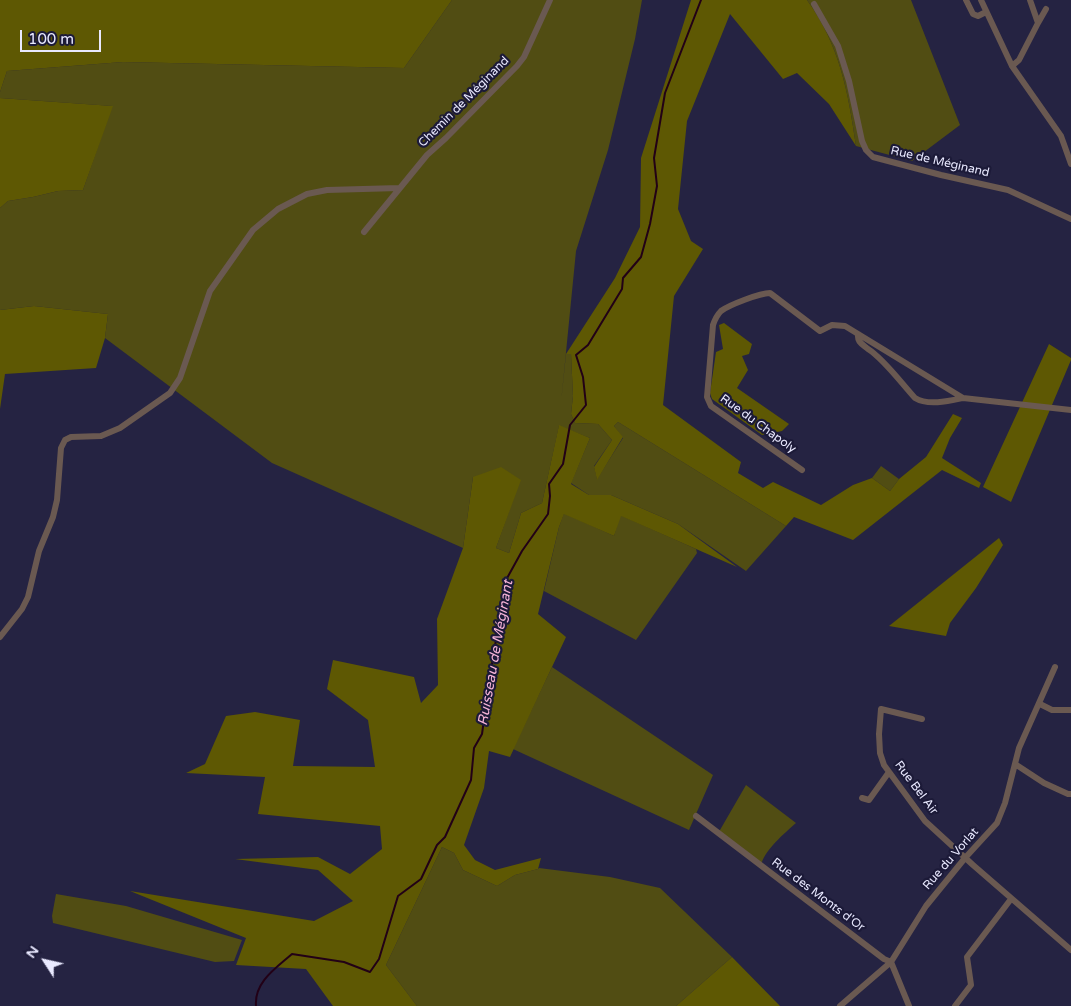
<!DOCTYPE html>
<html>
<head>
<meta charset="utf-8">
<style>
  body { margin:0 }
  #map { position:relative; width:1071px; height:1006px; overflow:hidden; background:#252342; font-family:"Varela Round",sans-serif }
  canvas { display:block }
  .north { position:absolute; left:20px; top:936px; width:50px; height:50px; -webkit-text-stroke:4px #1c1a38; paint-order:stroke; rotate:305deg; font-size:14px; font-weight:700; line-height:20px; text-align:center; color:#e9e9ff }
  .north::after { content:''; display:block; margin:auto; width:18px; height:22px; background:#e9e9ff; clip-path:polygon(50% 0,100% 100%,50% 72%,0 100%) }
  .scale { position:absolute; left:20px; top:30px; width:81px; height:22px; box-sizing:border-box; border:2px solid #e9e9ff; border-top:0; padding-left:6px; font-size:15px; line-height:18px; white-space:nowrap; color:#e9e9ff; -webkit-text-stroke:4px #1c1a38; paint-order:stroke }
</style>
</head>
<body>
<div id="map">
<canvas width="1071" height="1006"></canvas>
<div class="north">N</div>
<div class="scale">100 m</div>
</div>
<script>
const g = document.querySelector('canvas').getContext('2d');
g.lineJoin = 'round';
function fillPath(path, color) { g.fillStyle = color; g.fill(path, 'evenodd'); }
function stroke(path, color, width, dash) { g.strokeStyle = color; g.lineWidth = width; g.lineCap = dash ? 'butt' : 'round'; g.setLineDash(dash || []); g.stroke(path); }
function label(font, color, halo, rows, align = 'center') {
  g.font = font + ' "Varela Round",sans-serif'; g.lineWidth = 4.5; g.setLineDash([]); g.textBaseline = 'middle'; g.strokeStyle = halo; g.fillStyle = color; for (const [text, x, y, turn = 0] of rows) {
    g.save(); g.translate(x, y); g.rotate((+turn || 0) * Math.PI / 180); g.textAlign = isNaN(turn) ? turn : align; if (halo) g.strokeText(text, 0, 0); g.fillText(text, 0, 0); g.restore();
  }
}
fillPath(new Path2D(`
  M452,0H642L635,39L608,150L576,251L561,403L566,354H571L573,396L571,414L575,423L598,424L612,440L594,466L597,479L623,438L614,426L618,422L786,526L746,571L678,524L611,495H589L571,483L590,438L559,426L542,503L521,513L509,553L496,548L520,480L473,477L463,548L272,463L105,338L108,314L34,306L0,310V208L8,201L33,197L58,191L83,190L112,106L0,98V92L7,71L123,62L404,68Z
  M807,0H911L960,125L912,161L856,146C848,91 840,46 807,0Z
  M881,466L899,479L890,491L872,478Z
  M564,513L614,536L620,515L696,549L697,553L636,640L544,591L559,527Z
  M552,667L713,775L689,830L513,749Z
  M746,785L796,823C786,832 763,851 761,866L716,831L720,830Z
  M442,847L454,853L463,870L497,886L515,875L538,869L539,868L610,877L660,888L732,957L676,1006H417L386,965Z
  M56,894L126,906L242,940L234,961L215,962L53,923L52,916Z`), '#514d13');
fillPath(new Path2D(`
  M0,0H452L404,68L123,62L7,71L0,92Z
  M691,0H807C840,46 848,91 856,146L829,104L797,73L783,79L730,14L687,121L678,209L691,241L703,249L674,296L663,405L741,462L738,473L763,488L773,482L821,505L853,485L872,478L890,491L899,479L926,457L953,414L962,418L950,438L942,458L981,483L979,488L942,470L853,540L794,517L786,526L618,422L614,426L623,437L597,480L594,467L612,440L598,424L575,423L571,414L573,396L571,354H566L615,278L640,227L641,158Z
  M0,98L113,106L83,190L58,191L33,197L8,201L0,208Z
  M34,306L108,314L105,338L96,368L5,374L0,409V310Z
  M724,323L752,344L749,354L742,356L748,370L737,388L789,424L782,431L762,435L712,399L710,393L716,352L723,349L719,325Z
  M1049,344L1071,358V360L1011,502L983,487Z
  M559,425L590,438L571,484L589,495H611L678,524L737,567L621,516L614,536L564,514L559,527L538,614L566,637L510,757L489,751L484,788L464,845L475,860L495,870L541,858L538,869L515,875L497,886L463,870L454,853L442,847L386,965L417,1006H333L306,969L236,965L246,938L130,891L314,921L353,901L318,870L235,859L318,857L350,874L382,849L380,826L258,814L265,777L186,773L205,764L226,716L255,712L300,720L293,766L375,767L368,720L327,689L333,660L414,677L421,703L438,685L437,619L463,548L473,477L501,467L521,480L496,548L509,553L521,513L542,503Z
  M999,538L1003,545L976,588L950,623L946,636L889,626Z
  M732,957L780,1006H676Z`), '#5e5803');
stroke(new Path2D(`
  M256,1006C254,982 276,968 292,954L344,962L370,972L379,959L398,896L421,879L437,845L445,837L471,780L474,748L482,734L490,676L506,580L522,551L548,514L550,496L549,484L563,464L570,425L586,405L583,377L576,355L588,345L622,289L623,278L641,257L650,224L657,186L654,158L665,93L701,0`), '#220016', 2);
stroke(new Path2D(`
  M966,0L973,14L978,16L986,12
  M981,0L1012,66L1061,136L1071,164
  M814,4L838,46L849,81L862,141L866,150L873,157L941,175L1008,190L1071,219
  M1038,23L1046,9
  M1012,66L1019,60L1038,23L1030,0
  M364,232L427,155L446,138L517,66L524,57L550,0
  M858,334C857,342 862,344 868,349C884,359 902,384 915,398C928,406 949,401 963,398L1071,410
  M802,470L711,406L707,397L713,325C715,319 717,315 721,311C729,305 760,293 770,293L820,331L832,325L845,326L963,398
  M0,637L22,609L28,597L39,551L53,517L57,500L61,448L65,440L71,437L101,436L120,428L170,393L180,378L210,291L253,230L278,209L307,194L327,190L399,188
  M1040,704L1052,710H1071
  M922,719L881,709L879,734L880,753L884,765L925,821L973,865L1071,950
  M1015,764L1044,783L1068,794H1071
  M862,798L869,800L889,772
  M696,816L884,959L891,962L909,1006
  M840,1006L891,962L926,906L965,858L997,823L1005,803L1019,748L1055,667
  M955,1006L971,985L967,957L1011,899`), '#6a5951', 6);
label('12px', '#e9e9ff', '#1c1a38', [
  ["Chemin de Méginand",464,102,-45],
  ["Rue de Méginand",940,162,13],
  ["Rue du Chapoly",758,424,36],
  ["Rue Bel Air",916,788,53],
  ["Rue du Vorlat",951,859,-49],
  ["Rue des Monts d'Or",818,895,37]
]);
label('italic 14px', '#f6b4d8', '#1c1a38', [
  ["Ruisseau de Méginant",496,653,-80]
]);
</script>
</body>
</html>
